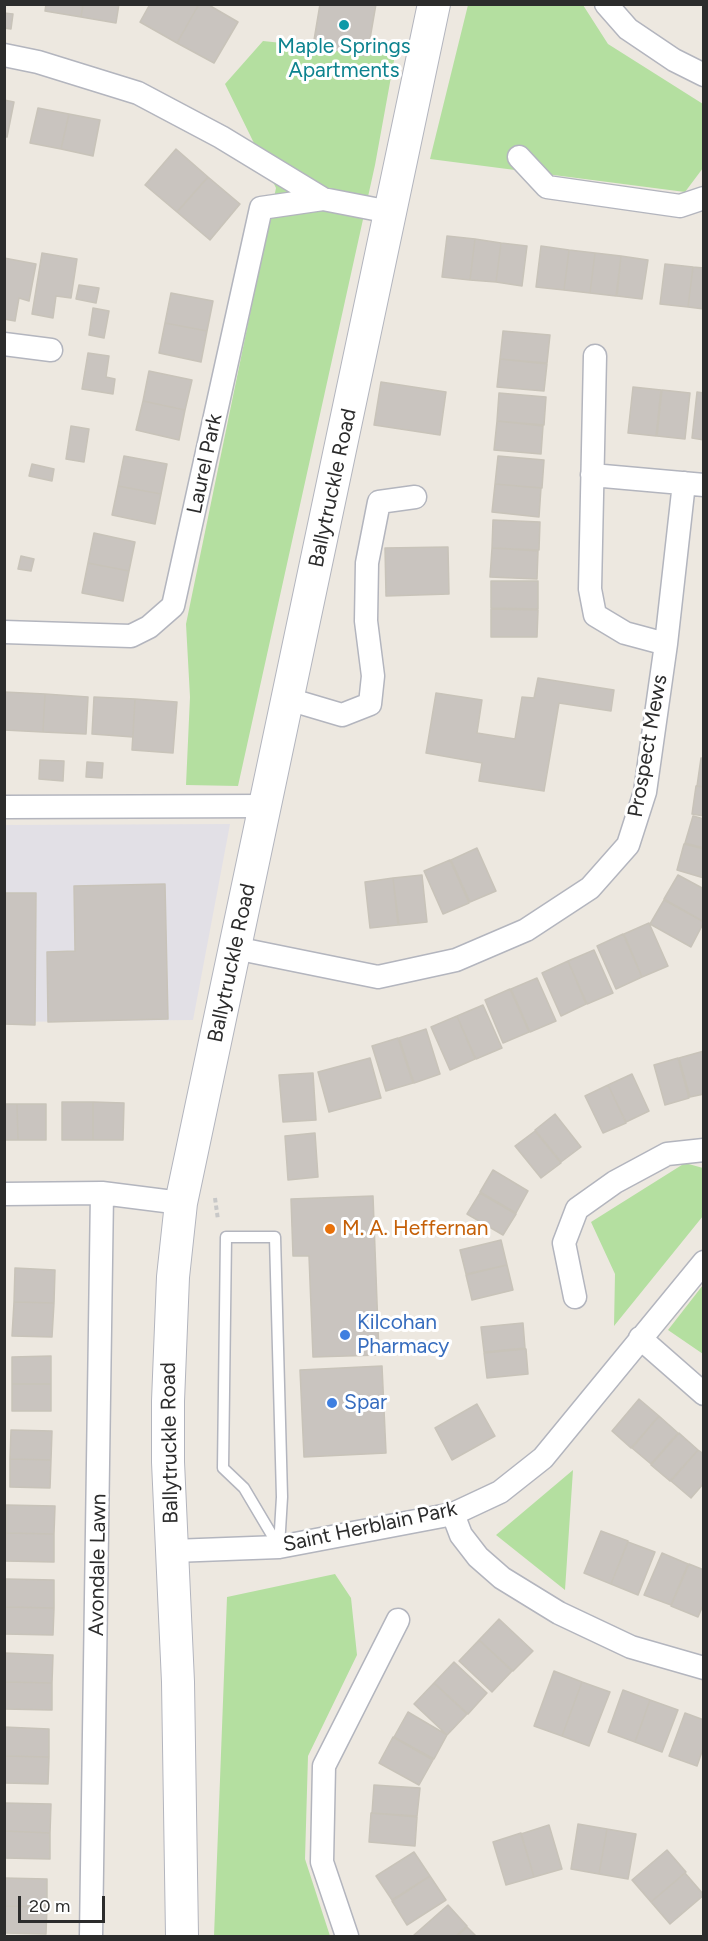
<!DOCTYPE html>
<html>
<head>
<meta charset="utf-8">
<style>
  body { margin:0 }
  #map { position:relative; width:708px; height:1941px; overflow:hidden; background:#ede8e0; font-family:Figtree,sans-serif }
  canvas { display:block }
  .frame { position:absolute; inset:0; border:6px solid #2c2c2c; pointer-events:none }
  .scale { position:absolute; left:18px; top:1896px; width:87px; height:27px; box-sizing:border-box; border:3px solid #2c2c2c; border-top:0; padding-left:8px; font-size:18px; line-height:21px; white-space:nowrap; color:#2c2c2c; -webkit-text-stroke:4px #fff; paint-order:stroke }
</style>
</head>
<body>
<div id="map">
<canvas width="708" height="1941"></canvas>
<div class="frame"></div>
<div class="scale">20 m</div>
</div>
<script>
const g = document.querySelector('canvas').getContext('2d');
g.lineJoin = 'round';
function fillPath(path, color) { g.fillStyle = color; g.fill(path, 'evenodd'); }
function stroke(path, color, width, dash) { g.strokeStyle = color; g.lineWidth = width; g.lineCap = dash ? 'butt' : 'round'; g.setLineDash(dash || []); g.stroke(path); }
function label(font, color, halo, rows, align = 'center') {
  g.font = font + ' Figtree,sans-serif'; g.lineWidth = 6; g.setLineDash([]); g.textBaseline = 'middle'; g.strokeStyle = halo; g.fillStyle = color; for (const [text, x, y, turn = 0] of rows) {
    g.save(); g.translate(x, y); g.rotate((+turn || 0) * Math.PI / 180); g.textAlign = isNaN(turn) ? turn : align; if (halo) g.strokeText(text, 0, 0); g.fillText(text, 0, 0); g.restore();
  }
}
fillPath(new Path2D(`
  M230,824L193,1020L5,1022L4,825Z`), '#e2e0e6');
fillPath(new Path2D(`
  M468,5H583L608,44L703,104V168L685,192L430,159Z
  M263,41L395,55L375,165L238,786L186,785L190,697L186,624L276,188L225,84Z
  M685,1163L703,1168V1216L614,1326L615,1274L591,1222Z
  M703,1285V1354L668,1330Z
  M573,1470L565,1590L496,1535Z
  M335,1574L351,1598L357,1655L308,1756L305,1859L330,1936H214L227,1597Z`), '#b4dfa0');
const building = new Path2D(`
  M46,4H83L81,17L45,11Z
  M83,4H119L116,23L81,17Z
  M150,4H199L177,43L140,22Z
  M199,4H207L238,22L214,63L177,43Z
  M320,4H376L367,56L313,46Z
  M4,13L13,14L11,29L4,28Z
  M4,100L14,102L7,137H4Z
  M38,108L69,114L61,149L30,143Z
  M69,114L100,120L93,156L61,149Z
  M176,149L208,177L177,212L145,185Z
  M208,177L240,204L210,240L177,212Z
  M447,236L475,239L470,280L442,277Z
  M475,239L501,243L496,282L470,280Z
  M501,243L527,246L522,286L496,282Z
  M541,246L569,250L564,290L536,287Z
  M569,250L595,253L590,293L564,290Z
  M42,253L77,259L71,298L56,296L53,318L32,314Z
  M595,253L621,256L616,296L590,293Z
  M621,256L648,260L642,299L617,296Z
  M4,258L36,264L29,301L19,298L15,321L4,319Z
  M665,264L693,267L688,307L660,304Z
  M693,267L704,268V309L688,307Z
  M79,285L99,288L96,303L76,299Z
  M171,293L213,301L207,331L165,323Z
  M93,308L109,311L104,338L89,335Z
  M165,323L207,331L201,362L159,353Z
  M503,331L550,335L547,363L500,359Z
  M88,353L109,356L106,377L115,379L113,394L82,389Z
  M500,359L547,364L544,391L497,387Z
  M149,371L192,380L185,410L143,401Z
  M381,382L446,392L440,435L374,425Z
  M633,387L661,390L656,436L628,433Z
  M662,390L690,393L685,439L657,436Z
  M697,392L704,393V440L692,438Z
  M499,393L546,397L544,425L497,421Z
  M143,401L185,410L179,440L136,430Z
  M497,421L543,426L541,454L494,450Z
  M71,426L89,429L84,462L66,459Z
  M124,456L167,464L161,494L118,486Z
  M498,456L544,460L542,488L495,484Z
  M32,464L54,469L52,481L29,476Z
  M495,484L541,488L539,517L492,512Z
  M118,486L161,494L155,524L112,515Z
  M493,520L540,522L539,550L492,548Z
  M94,533L135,542L129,571L88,563Z
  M448,547L449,594L386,596L385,548Z
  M492,548L538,551L537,579L490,577Z
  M21,556L34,559L31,571L18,569Z
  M88,563L129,571L123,601L82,593Z
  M491,581H538V609L491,608Z
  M491,609L538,610L537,637H491Z
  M538,678L614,690L611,711L559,703L544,791L479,781L482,763L426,753L436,693L482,700L477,733L515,739L522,697L534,698Z
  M4,692L45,694L43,732L4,730Z
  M45,694L88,697L86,734L43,732Z
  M94,697L135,699L133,737L92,734Z
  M135,699L177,702L173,753L132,750Z
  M701,758L704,759V787L697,786Z
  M40,760L64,761L63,781L39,779Z
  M87,762L103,763L102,778L86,777Z
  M696,786L704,787V816L692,814Z
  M693,816L704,819V848L685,843Z
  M684,844L704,849V878L677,870Z
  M477,848L496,891L470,902L451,860Z
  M450,860L469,903L443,914L424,871Z
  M422,875L427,922L399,925L393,878Z
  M678,875L704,889V922L664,899Z
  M393,878L398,925L370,928L365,882Z
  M165,884L168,1019L48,1022L47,952L75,951L74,886Z
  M4,893H36L35,1025L4,1024Z
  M664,900L704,922L691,947L650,924Z
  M649,923L668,966L642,977L624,934Z
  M623,934L642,977L616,989L597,946Z
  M594,950L613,993L587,1004L568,961Z
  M568,961L586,1004L561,1016L542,973Z
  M537,978L556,1021L530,1032L511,989Z
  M510,989L529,1032L503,1043L485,1000Z
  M483,1005L502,1048L476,1059L457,1016Z
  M457,1016L475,1059L450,1070L431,1027Z
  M426,1029L440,1074L414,1083L399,1038Z
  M398,1038L413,1083L386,1091L372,1046Z
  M704,1051V1094L690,1097L679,1058Z
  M370,1058L381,1098L329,1112L318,1072Z
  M678,1058L689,1098L665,1105L654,1065Z
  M313,1073L316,1120L283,1122L279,1075Z
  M632,1074L649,1111L626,1122L608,1085Z
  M608,1085L626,1123L603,1133L585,1096Z
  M62,1102H93V1140H62Z
  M93,1102L124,1103L123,1140H93Z
  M4,1104H17L18,1140H4Z
  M17,1104H46V1140H18Z
  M555,1114L581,1147L561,1162L535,1130Z
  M535,1131L561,1163L541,1178L515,1146Z
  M315,1133L318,1177L288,1180L285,1136Z
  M493,1170L528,1191L516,1213L480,1192Z
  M480,1193L516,1214L503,1235L467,1214Z
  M373,1196L379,1355L313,1357L309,1256H293L291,1199Z
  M501,1240L507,1265L466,1274L460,1250Z
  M507,1265L513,1290L472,1300L466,1275Z
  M15,1268L55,1270L54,1303L14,1302Z
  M14,1302L54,1303L52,1337L12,1336Z
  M523,1323L525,1348L484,1352L481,1327Z
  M526,1349L528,1374L487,1378L484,1353Z
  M51,1356V1384H12V1357Z
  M382,1366L386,1453L304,1457L300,1370Z
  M12,1384H51V1411H12Z
  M639,1399L659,1416L631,1448L612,1431Z
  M477,1404L495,1436L452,1460L435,1428Z
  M659,1416L678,1433L651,1464L632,1448Z
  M11,1430L52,1431L51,1460L10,1459Z
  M679,1433L698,1450L670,1481L651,1465Z
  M698,1450L704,1454V1483L691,1498L671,1481Z
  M10,1459L51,1460L50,1488L10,1487Z
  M6,1505L55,1506L54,1534L6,1533Z
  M601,1531L628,1541L611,1584L584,1573Z
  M6,1533L54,1534V1562L5,1561Z
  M628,1542L655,1552L638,1595L611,1584Z
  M662,1553L688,1564L671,1605L644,1595Z
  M689,1564L704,1570V1603L698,1617L671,1606Z
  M6,1579L54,1580V1608L5,1607Z
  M5,1607L54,1608L53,1635L4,1634Z
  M499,1619L533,1651L513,1671L479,1640Z
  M479,1640L512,1671L492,1692L459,1661Z
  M4,1653L53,1655L52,1683L4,1682Z
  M454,1662L487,1693L468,1714L434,1683Z
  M554,1671L582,1682L562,1736L534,1726Z
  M4,1682L52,1683V1710L4,1709Z
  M582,1682L610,1692L589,1746L562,1736Z
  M434,1683L467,1714L447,1735L414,1704Z
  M623,1690L650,1700L635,1742L608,1732Z
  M650,1700L678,1710L662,1752L635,1742Z
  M408,1712L447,1735L434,1759L394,1737Z
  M685,1713L704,1720V1746L697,1766L669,1756Z
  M4,1727L49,1729V1757L4,1756Z
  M393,1737L433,1760L419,1785L379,1763Z
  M4,1756L49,1757L48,1784L4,1783Z
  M374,1785L420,1788L417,1816L372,1813Z
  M4,1803L51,1804L50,1833L4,1831Z
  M371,1813L417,1817L415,1846L369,1842Z
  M578,1824L607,1829L599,1874L571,1869Z
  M549,1825L562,1869L534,1877L521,1834Z
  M607,1829L636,1834L628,1879L599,1874Z
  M4,1831L50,1833V1859L4,1858Z
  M521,1833L534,1877L506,1885L493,1842Z
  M667,1850L686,1872L651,1902L632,1880Z
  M414,1852L430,1876L392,1900L376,1876Z
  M685,1873L704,1895L670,1924L651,1902Z
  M430,1876L446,1900L407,1925L392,1901Z
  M4,1878L47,1879V1907L4,1906Z
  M448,1905L467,1926L456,1936H415L414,1935Z
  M4,1906L47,1907L46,1934L4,1933Z
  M467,1927L476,1936H457Z`);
fillPath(building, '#c9c4bf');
stroke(building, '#c8c3b9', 1.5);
const lane = new Path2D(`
  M226,1237H275L282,1497L279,1547L244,1488L223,1468Z`);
const street = new Path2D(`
  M606,4L628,29L674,60L704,75
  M4,55L38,62L138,93L221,137L323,199L390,212
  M519,157L547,187L680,206L704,198
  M4,344L51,350
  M595,356L590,589L595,615L625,633L666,644
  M592,475L704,485
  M4,632L131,636L149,627L173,606L261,208L323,199
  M288,699L342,715L370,704L373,676L366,621L367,563L379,502L415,497
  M4,807L266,806
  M235,948L378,977L456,960L526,930L590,888L628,845L645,792L666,644L684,483
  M4,1194L102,1193L181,1203
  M575,1297L564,1243L577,1209L615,1182L667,1154L704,1150
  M640,1338L704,1394
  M453,1514L461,1535L478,1557L502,1578L559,1613L631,1647L704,1668
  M173,1551L279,1547L453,1514L500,1492L543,1458L704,1262
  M91,1936L102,1193
  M347,1936L322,1862L324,1766L398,1620`);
const secondary = new Path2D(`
  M182,1936L178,1682L168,1462V1401L173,1277L181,1203L434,4`);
stroke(lane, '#b3b5be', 13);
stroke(street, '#b3b5be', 25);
stroke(secondary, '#b3b5be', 34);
stroke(new Path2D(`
  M215,1198L218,1220`), '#c8c8c8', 4, [4.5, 3]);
stroke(lane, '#fff', 10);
stroke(street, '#fff', 22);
stroke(secondary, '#fff', 32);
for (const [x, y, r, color] of [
  [344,25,6,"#0f9aa8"],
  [330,1229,6,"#e8710a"],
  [345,1335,6,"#3f7fe0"],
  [332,1403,6,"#3f7fe0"]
]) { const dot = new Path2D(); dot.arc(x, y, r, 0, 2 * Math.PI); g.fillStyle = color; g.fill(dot); stroke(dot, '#fff', 2); }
label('21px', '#0d838f', '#fff', [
  ["Maple Springs",344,47],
  ["Apartments",344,71]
]);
label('21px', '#2c2c2c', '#fff', [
  ["Laurel Park",205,464,-78],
  ["Ballytruckle Road",333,488,-78],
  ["Prospect Mews",648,746,-80],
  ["Ballytruckle Road",232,963,-78],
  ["Ballytruckle Road",170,1443,-91],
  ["Saint Herblain Park",370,1527,-12],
  ["Avondale Lawn",98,1565,-89]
]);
label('21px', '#c56008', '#fff', [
  ["M. A. Heffernan",342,1229]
], 'left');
label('21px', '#366cbe', '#fff', [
  ["Kilcohan",357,1323],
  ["Pharmacy",357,1347],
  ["Spar",344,1403]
], 'left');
</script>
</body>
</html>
